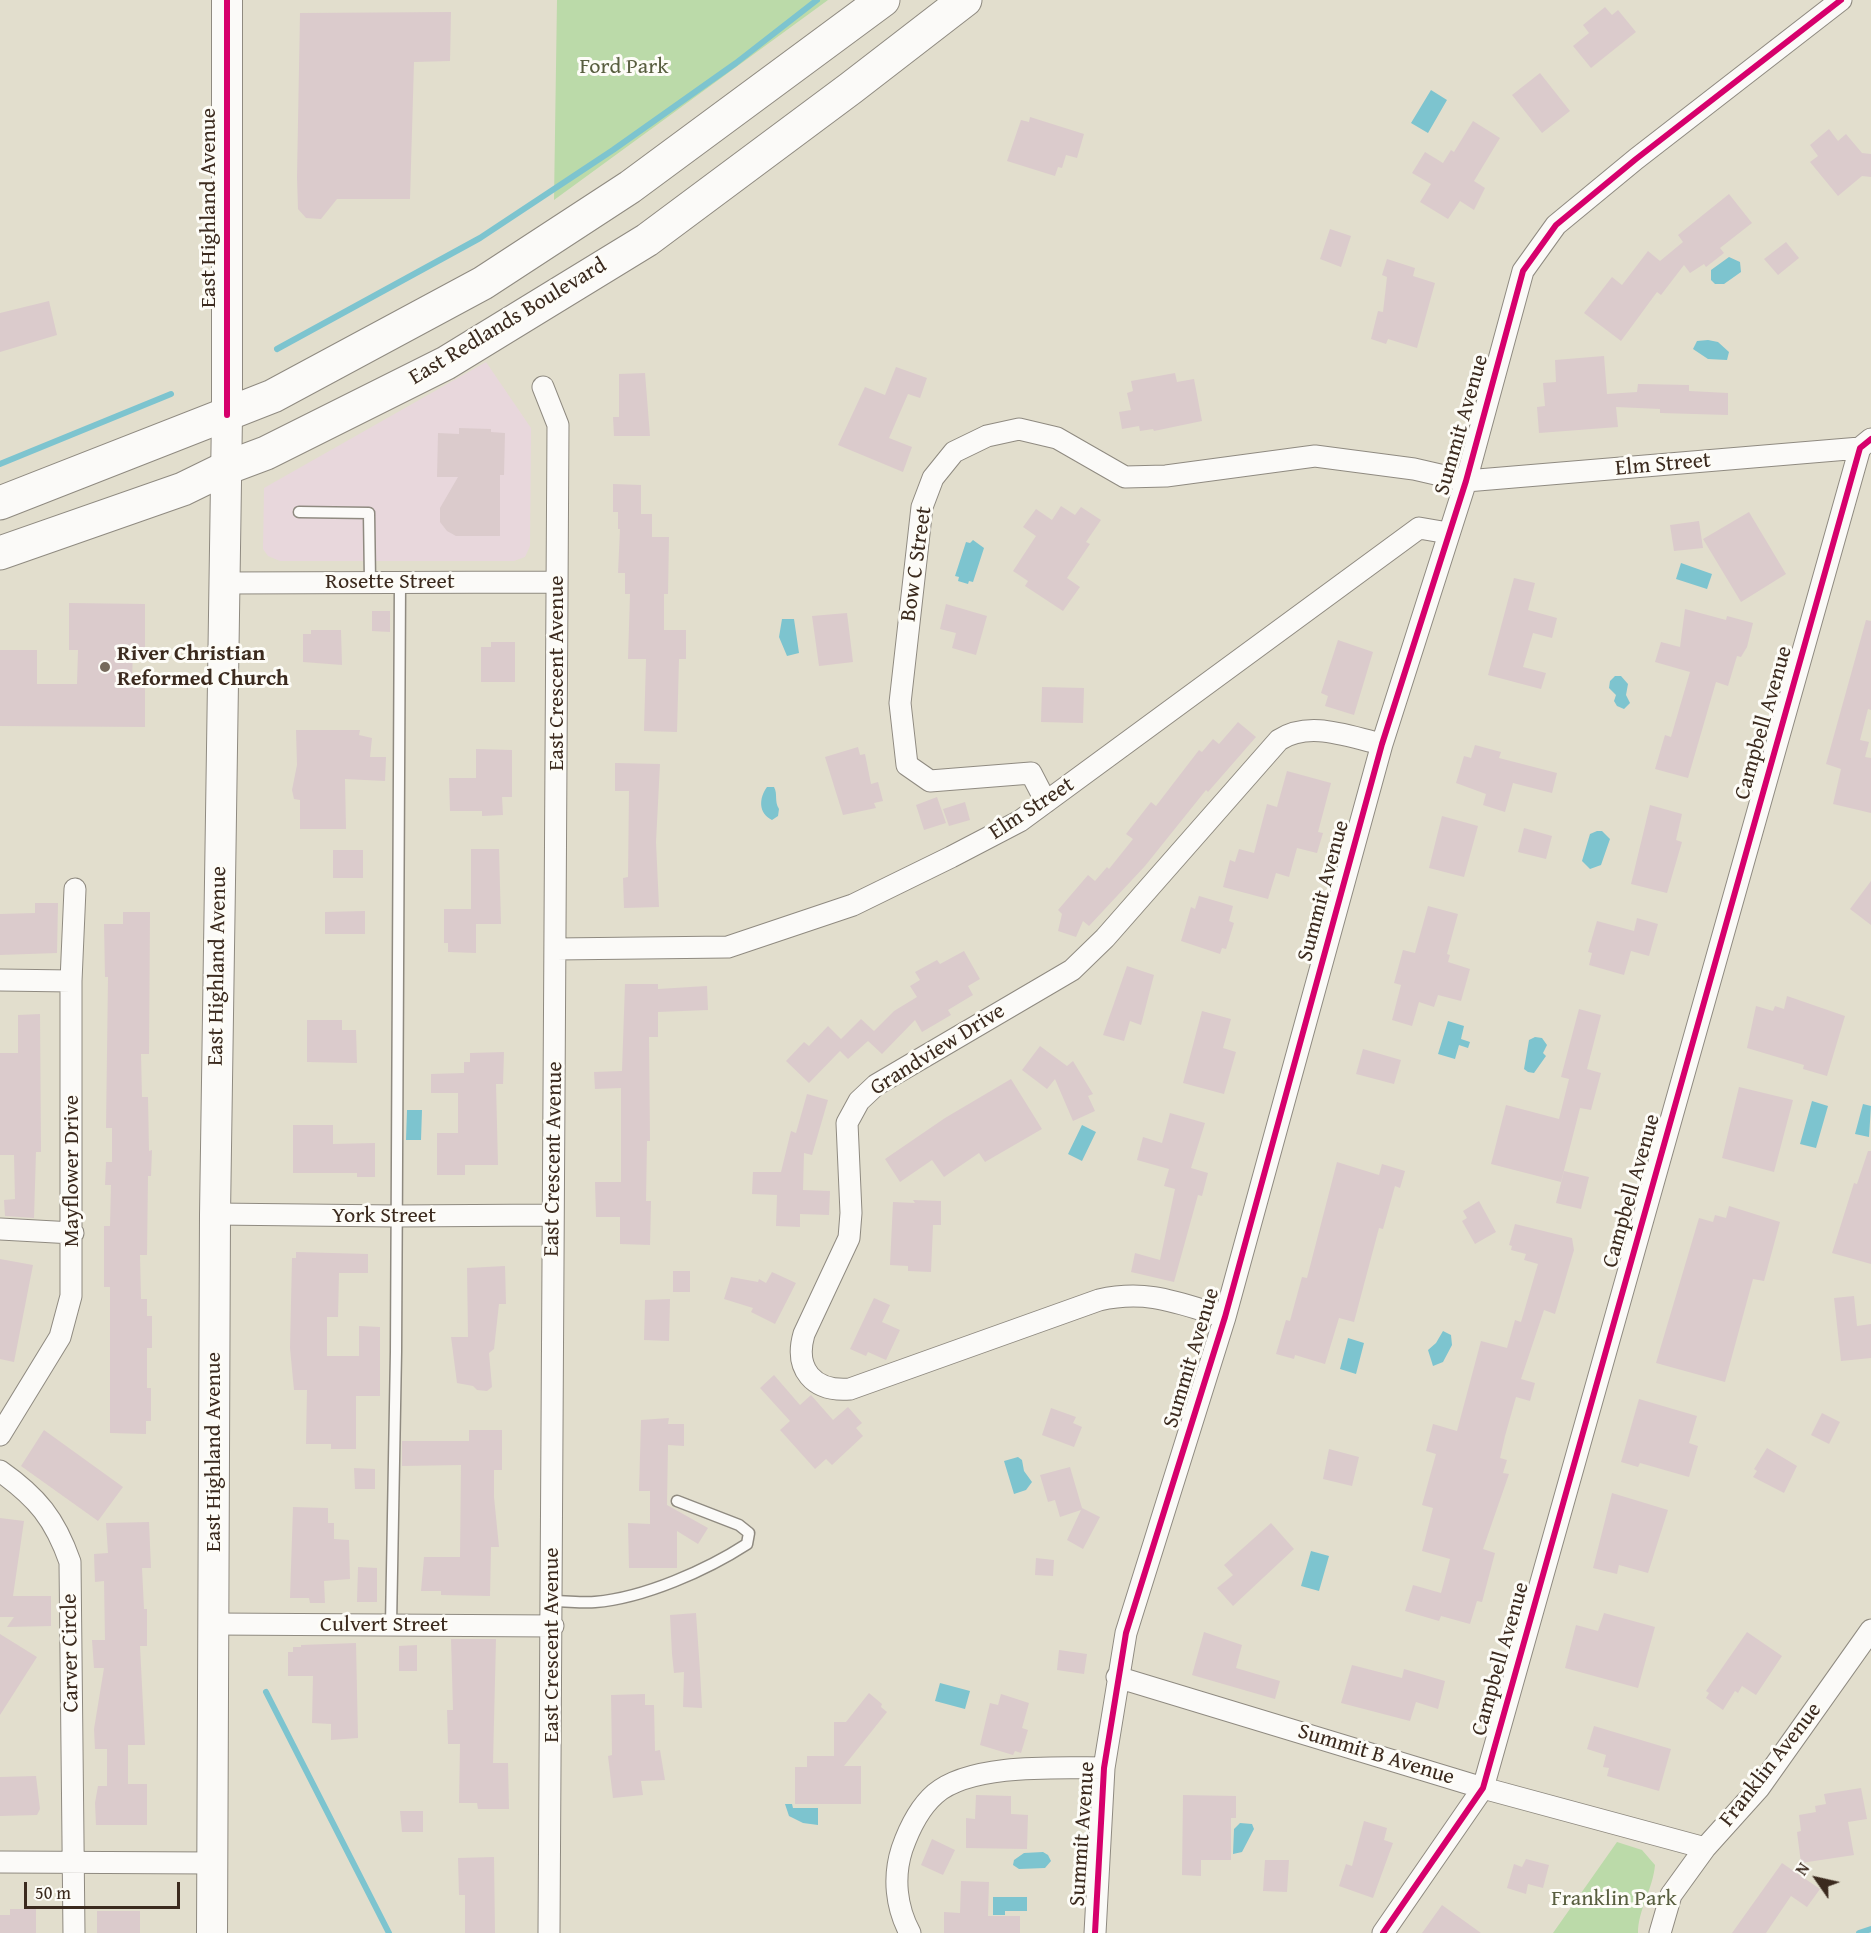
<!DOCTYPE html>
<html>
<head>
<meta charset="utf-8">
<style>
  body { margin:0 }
  #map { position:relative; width:1871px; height:1933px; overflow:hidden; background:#e2decd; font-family:"Gentium Book Plus",serif }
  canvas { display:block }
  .north { position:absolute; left:1787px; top:1849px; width:60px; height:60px; -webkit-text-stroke:4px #fdfcf7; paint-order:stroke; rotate:304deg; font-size:16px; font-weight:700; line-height:24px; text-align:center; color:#3b2a1e }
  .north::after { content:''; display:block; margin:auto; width:21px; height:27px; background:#3b2a1e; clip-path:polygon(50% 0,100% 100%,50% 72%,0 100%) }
  .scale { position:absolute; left:24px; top:1882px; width:156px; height:27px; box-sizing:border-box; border:3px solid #3b2a1e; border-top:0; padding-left:8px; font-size:18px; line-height:21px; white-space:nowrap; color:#3b2a1e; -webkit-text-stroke:4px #fdfcf7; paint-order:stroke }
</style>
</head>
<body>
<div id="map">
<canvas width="1871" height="1933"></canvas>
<div class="north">N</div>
<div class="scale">50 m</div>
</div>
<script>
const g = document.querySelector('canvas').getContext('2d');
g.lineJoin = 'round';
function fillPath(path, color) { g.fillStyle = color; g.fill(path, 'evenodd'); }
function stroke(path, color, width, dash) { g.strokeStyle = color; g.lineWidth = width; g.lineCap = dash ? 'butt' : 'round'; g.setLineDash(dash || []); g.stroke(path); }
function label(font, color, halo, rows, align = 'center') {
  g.font = font + ' "Gentium Book Plus",serif'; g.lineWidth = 6; g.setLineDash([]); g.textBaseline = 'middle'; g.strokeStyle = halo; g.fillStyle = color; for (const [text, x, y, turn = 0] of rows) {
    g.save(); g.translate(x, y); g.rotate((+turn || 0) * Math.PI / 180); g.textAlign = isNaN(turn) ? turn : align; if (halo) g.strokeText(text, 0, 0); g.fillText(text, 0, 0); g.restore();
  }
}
fillPath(new Path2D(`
  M486,362L531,428L530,546L525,557L514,561H280L268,556L263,549L264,488Z`), '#e8d7dc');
fillPath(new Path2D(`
  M557,0H828L554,200Z
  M1617,1842L1642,1850L1655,1865C1653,1889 1638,1910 1638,1933H1553Z`), '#bbdaa9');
fillPath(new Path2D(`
  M1431,90L1447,100L1428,133L1411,123Z
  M1729,257L1740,262L1741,272L1724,284H1715L1711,280V270Z
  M1708,340L1718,342L1729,352L1727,360L1708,359L1693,349L1697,341Z
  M973,540L984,548L973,582L969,581L968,584L958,581L959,577L955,576L966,542L970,543Z
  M1681,563L1712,574L1707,589L1676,579Z
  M782,619H794L799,653L787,656L779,637Z
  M1615,676H1621L1628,684L1626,695L1630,703L1624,709L1617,706L1614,701L1616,695L1609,688L1610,681Z
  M767,787H774C778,794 774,801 779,809L778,816L772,820C758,813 759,798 767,787Z
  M1597,831H1602L1610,839L1601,865L1590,869L1582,861L1590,834Z
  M1448,1021L1464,1026L1461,1039L1470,1042L1468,1048L1459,1045L1455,1059L1438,1054Z
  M1535,1037L1542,1038L1547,1045L1543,1053L1546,1056L1534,1073L1528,1072L1524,1069L1529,1040Z
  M1812,1101L1828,1106L1816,1148L1800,1144Z
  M1863,1104L1871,1106L1869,1137L1855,1134Z
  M407,1110H422L421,1140H406Z
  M1082,1125L1096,1132L1082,1161L1068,1154Z
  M1443,1331L1451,1335L1452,1345L1443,1362L1433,1366L1428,1350L1436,1343Z
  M1348,1338L1364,1343L1356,1374L1340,1369Z
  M1018,1457L1022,1460L1024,1471L1032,1482L1026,1490L1014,1494L1004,1461Z
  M1311,1551L1329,1556L1319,1591L1301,1586Z
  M940,1683L970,1691L965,1709L935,1701Z
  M785,1804H792L793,1808H818V1825L803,1823L789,1816Z
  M1240,1823L1252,1824L1254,1829L1242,1852L1233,1854L1234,1829Z
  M1043,1852L1048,1855L1051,1861L1045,1868L1019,1869L1013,1865L1014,1860L1024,1853Z
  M993,1897H1027V1911H1005V1915H993Z`), '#7dc4cf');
stroke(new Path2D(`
  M277,349L480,238L613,150L736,63L817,0
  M0,464L171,394
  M266,1692L389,1933
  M1859,1933L1871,1929`), '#7dc4cf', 6);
fillPath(new Path2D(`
  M1605,7L1612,15L1618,10L1636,32L1591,68L1573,46L1589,33L1583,25Z
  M451,12L450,61L414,62L410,199H337L321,219L306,218L298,209L297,177L300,13Z
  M1540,73L1570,111L1542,133L1512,95Z
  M1030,117L1084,134L1077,158L1066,155L1062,168L1058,167L1055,176L1007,161L1021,120L1029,122Z
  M1473,121L1500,138L1474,181L1485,188L1474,210L1460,201L1448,219L1420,202L1431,184L1412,173L1425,152L1443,163L1451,150L1454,152Z
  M1829,129L1838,141L1846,134L1862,153L1871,154V177L1862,176L1838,196L1810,162L1818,156L1810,145Z
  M1729,194L1752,223L1720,248L1724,253L1706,267L1704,264L1690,273L1684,265L1661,295L1657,292L1621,341L1584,313L1612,277L1622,285L1648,251L1660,261L1683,242L1678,235Z
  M1330,229L1351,236L1341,267L1320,259Z
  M1786,242L1799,258L1778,275L1764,259Z
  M1387,259L1415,268L1413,276L1435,283L1417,348L1388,339L1386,344L1371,339L1378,311L1383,312L1387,277L1382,275Z
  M49,301L57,335L0,352V313Z
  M1604,356L1607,394L1637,392L1638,384L1689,385V391L1728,393V415L1660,413V409L1616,407L1618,427L1539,433L1537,407L1545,406L1543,383L1556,382L1555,360Z
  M896,367L927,378L920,398L908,394L889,438L912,447L903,472L838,445L865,387L885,395Z
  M645,373L650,436H614L613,417H619V374Z
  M1175,373L1177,382L1194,379L1202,421L1154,431L1153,429L1140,431L1139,426L1122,429L1119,412L1131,410L1127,393L1133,391L1131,381Z
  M459,428L491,429V432L505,433L504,475H500V536H456L447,531L440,522V508L458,477H437L438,433L459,434Z
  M613,484L641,485V514H652V537H669L668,594H664V630H686V659H679L677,732L644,731L646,659H628L630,594H625V573H618L620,529H618V512H613Z
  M1061,506L1075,515L1081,507L1101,520L1086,542L1090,544L1067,578L1080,587L1063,611L1025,586L1028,581L1013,571L1036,536L1023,527L1036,509L1052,520Z
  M1749,512L1786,574L1741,602L1703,539Z
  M1699,521L1703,548L1674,551L1670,525Z
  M1514,578L1535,583L1528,610L1557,618L1552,638L1533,633L1523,667L1546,673L1541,689L1488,675Z
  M69,603L145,604V649H133L132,683H145V727L0,726V650H37V684H77L78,650H69Z
  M946,604L987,616L976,655L952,648L956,633L940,629Z
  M1685,609L1726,620L1727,616L1753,623L1747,647L1741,657L1737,656L1728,686L1716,682L1688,778L1655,769L1665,735L1671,737L1690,672L1655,662L1661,642L1680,647Z
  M372,611H390V632L372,631Z
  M847,613L853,662L819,666L812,616Z
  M1866,620L1871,621V710L1868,709L1860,740L1869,742L1865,757L1871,758V813L1833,804L1841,769L1826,764Z
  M311,630H341L342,665L303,662V634H311Z
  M1338,640L1373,652L1354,715L1325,706L1328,696L1321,693Z
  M491,642H515V682H481V647H491Z
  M1042,687L1084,688L1083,723L1041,722Z
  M1238,722L1256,737L1208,792L1206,790L1145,866L1089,926L1083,921L1076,937L1058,931L1062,914L1058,910L1088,875L1095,881L1107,867L1109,869L1133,839L1126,834L1151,802L1156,806L1199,750L1202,752L1213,739L1219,744Z
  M296,730H360L359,735L372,738L370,757H386L385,781L345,779L346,829H300V800L294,799L292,790L297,765Z
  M1475,745L1501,752L1499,758L1557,773L1552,793L1513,783L1505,812L1483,805L1486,794L1456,783L1464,756L1471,758Z
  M858,747L860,755L865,754L871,784L878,782L883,801L874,803L876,808L843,815L825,757Z
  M476,749L512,750V797H502L503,815L482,816V811H450L449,778H476Z
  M615,763L660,764L656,842L659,907L624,908L623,878L628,877L629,791H615Z
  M1287,771L1331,783L1318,832L1323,833L1317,853L1297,848L1289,877L1276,873L1268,899L1223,887L1230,860L1235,862L1239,849L1254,853L1267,804L1277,807Z
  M937,797L946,823L924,830L916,805Z
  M965,802L970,820L949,826L943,809Z
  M1650,805L1682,814L1676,840L1682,842L1667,893L1631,884Z
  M1442,816L1478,826L1464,877L1429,868Z
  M1524,828L1552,836L1546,859L1518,852Z
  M471,849H499L501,924H476V953L448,952V943H444V909H471Z
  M333,850H363V878H333Z
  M1871,881V925L1850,909Z
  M1199,896L1233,906L1229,921L1234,923L1226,949L1222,948L1220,954L1181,941L1191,907L1195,909Z
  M35,903H58L57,953L0,955V914L35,913Z
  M1428,906L1458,914L1447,954L1450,955L1448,962L1470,969L1461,1001L1438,995L1434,1007L1419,1002L1412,1026L1392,1020L1401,985L1394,983L1403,950L1415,953Z
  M365,911V934H325V912Z
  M123,912H150L149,1054H141L142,1097H148L149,1151L152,1150L151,1176H148L147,1255H140L141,1299H147V1316H152V1348H147V1388H151V1421H146V1434L110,1433V1287H104V1226H110L111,1185H105L106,1162H112V1128H106L108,977H105L104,924H123Z
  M1637,918L1658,924L1649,956L1631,951L1624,975L1589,965L1592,953L1588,952L1597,921L1634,931Z
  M964,951L980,979L968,986L973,995L948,1010L951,1015L922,1032L915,1020L882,1054L868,1041L848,1059L840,1051L809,1083L786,1061L804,1042L809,1046L828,1026L841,1039L861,1019L874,1031L894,1011L917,997L910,986L920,980L915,972L937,960L940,964Z
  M1127,966L1154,975L1141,1025L1130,1021L1124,1041L1103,1035Z
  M625,984H658V989L707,986L708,1010L658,1012V1037H649L650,1141H647L646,1201H651L650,1245L620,1244V1217H596L595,1182H621V1088L595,1089L594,1072L622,1071Z
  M1787,996L1845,1016L1827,1076L1803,1069L1804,1065L1747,1048L1756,1006L1773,1011L1775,1006L1784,1009Z
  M1579,1009L1601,1015L1587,1069L1601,1073L1591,1110L1580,1108L1561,1182L1491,1164L1506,1105L1559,1119L1569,1079L1561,1077Z
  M1202,1011L1231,1019L1223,1048L1236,1052L1224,1094L1183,1083Z
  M40,1014L41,1152H36L34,1218L5,1216L4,1200L15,1199L14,1155H0V1053H18V1015Z
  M307,1020H342V1030H356L357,1063L307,1062Z
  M1040,1046L1067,1066L1073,1061L1093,1094L1088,1096L1095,1111L1073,1121L1055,1079L1047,1089L1022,1070Z
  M1363,1049L1401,1060L1394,1084L1356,1074Z
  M504,1052L503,1084H496L498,1165H465V1175H437V1133H458V1093H431V1074L464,1073V1062H470V1053Z
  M1011,1079L1042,1129L985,1162L979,1153L944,1177L932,1160L900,1182L885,1159L945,1118Z
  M1739,1087L1793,1100L1774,1172L1722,1158Z
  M807,1094L828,1100L812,1155L804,1153L803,1190L830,1191L829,1215L800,1214V1227L776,1226L777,1195L752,1194L753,1172H781L791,1131L796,1133Z
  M1170,1113L1205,1123L1191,1168L1208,1173L1202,1196L1198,1195L1174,1282L1131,1272L1135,1253L1160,1260L1175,1189L1164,1186L1169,1169L1137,1160L1143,1137L1162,1143Z
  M293,1125H333V1144L375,1143V1177H357V1173H293Z
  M1868,1151H1871V1264L1832,1253L1854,1183L1857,1184Z
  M1337,1162L1379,1175L1382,1164L1405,1171L1400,1188L1395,1186L1383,1229L1379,1228L1354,1322L1339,1318L1325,1364L1295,1355L1294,1359L1276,1354L1286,1320L1290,1321L1302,1277L1307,1278Z
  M1564,1171L1589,1177L1581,1209L1556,1203Z
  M913,1200L941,1201V1225H933L931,1272L908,1271V1266L890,1265L893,1202L915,1203Z
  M1479,1201L1496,1232L1475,1244L1462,1221L1467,1218L1463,1211Z
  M1729,1206L1780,1222L1764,1281L1753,1279L1725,1382L1656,1363L1699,1218L1713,1222L1715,1215L1726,1218Z
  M1515,1224L1572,1238L1574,1250L1555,1314L1544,1310L1521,1379L1535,1383L1530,1401L1516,1397L1505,1436L1500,1458L1507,1460L1503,1473L1509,1474L1483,1549L1495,1553L1482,1602L1477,1601L1470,1624L1441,1616L1439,1621L1405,1611L1413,1585L1441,1593L1450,1559L1422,1551L1433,1508L1422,1505L1436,1454L1426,1451L1433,1424L1457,1431L1481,1341L1507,1348L1515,1320L1521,1322L1538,1264L1524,1260L1526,1254L1511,1250L1512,1246L1509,1245Z
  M296,1252L368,1254V1273H339L338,1317H327V1356H359V1326L380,1327V1396H356V1449H331V1444H306L307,1390H294L290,1348L292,1258H296Z
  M0,1259L33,1265L14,1362L0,1359Z
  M505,1266L506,1304H499L494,1349L489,1353L492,1387L487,1391L477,1390L473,1386L457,1383L451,1337H468L467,1268Z
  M673,1271H690V1292H673Z
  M772,1272L796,1283L775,1324L751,1312L753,1308L724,1299L731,1277L758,1282L759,1279L766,1283Z
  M1854,1296L1857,1326L1871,1324V1358L1841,1361L1834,1298Z
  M874,1298L890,1305L882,1322L900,1330L886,1360L868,1352L866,1356L850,1349Z
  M670,1299L669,1341L644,1340L645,1300Z
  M774,1375L800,1405L811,1395L833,1420L848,1407L862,1423L856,1428L863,1436L832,1465L826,1459L815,1469L780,1430L790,1421L760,1388Z
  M1639,1399L1697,1416L1689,1443L1698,1446L1689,1477L1640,1463L1638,1467L1621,1462Z
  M1051,1408L1076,1417L1073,1423L1082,1427L1074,1447L1042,1435Z
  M1822,1413L1840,1422L1829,1444L1811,1435Z
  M669,1418L668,1424H684V1446L668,1445L667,1505L708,1528L698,1544L677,1531V1568H629L628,1523L650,1524V1491H639L641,1420Z
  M44,1430L123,1487L98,1521L21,1466Z
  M469,1430H502V1470H494V1497L499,1547H491L490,1596L441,1595V1591H421L424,1557H460L461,1465L402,1466V1441H469Z
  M1767,1448L1797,1466L1784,1493L1753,1477L1757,1471L1754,1469Z
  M1329,1449L1359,1457L1352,1486L1323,1479Z
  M1070,1467L1082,1508L1100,1517L1083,1549L1067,1540L1081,1510L1060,1517L1055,1500L1048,1502L1040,1475Z
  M354,1468L375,1469V1489H355Z
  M1612,1493L1668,1510L1648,1573L1619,1565L1617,1574L1593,1568Z
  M293,1507L328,1508V1523H334V1539L349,1540L350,1579L324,1581L325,1603H310L309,1598H290Z
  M0,1518L24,1521L13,1596H51V1626L7,1627L14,1617H0Z
  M149,1522L151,1568H142L144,1609H147V1646H140L145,1745H128V1784H147V1825H96L95,1803L98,1786H107V1749H95L94,1729L104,1668H94L92,1640H105L104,1581L95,1582L94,1554L108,1553L106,1523Z
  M1271,1523L1294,1549L1233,1606L1217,1588L1233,1575L1224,1565Z
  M1036,1558L1054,1560L1053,1576L1035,1575Z
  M358,1567L377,1568V1602H357Z
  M696,1613L700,1671L702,1708L683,1707L684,1672L674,1673L672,1654L670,1615Z
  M1604,1613L1655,1627L1638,1688L1565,1668L1576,1625L1598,1631Z
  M1204,1632L1242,1645L1236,1668L1280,1681L1275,1699L1192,1675Z
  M1747,1632L1782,1656L1756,1695L1742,1686L1738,1693L1735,1691L1723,1710L1706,1698L1709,1693L1706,1691Z
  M0,1634L37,1657L0,1715Z
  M451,1639H496L493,1763H508L509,1809H478L477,1803H459L460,1744H448L447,1710H453Z
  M356,1643L358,1738L331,1740V1724L312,1723L313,1676H288V1652H293V1647H301V1645Z
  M417,1645V1671H399V1646Z
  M1059,1650L1087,1654L1084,1674L1057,1670Z
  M1352,1665L1402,1678L1404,1669L1445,1681L1438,1709L1416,1702L1410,1721L1341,1703Z
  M869,1693L882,1704L881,1707L887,1712L844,1766H861V1804H795V1767H807V1756H834V1722H846Z
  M645,1694V1705H654L655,1751L660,1750L665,1780L641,1781L643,1795L613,1798L608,1756L612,1755L611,1695Z
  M1001,1694L1029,1703L1022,1728L1028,1730L1021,1753L1015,1751L1013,1755L980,1745L990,1703L998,1705Z
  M1594,1726L1671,1749L1659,1791L1607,1776L1609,1768L1603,1767L1606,1755L1587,1749Z
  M36,1776L40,1809L37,1815L0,1816V1777Z
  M1861,1788L1867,1819L1848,1822L1854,1855L1801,1863L1797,1832L1801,1831L1799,1815L1816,1812L1815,1806L1826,1804L1824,1794Z
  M976,1795L1011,1796V1814L1028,1815L1027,1849L966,1848V1818L975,1819Z
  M1183,1795L1236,1796V1818H1231V1860H1201V1876L1182,1875Z
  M400,1811H423V1832H402Z
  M1364,1821L1387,1828L1384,1840L1393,1843L1373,1898L1339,1886L1346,1864L1352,1866Z
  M932,1839L955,1850L943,1875L921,1865Z
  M494,1857L495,1933H465V1895H459L458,1858Z
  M1526,1859L1549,1865L1543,1888L1528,1884L1526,1894L1507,1888L1514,1864L1522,1867Z
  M1265,1860H1289L1287,1892L1263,1891Z
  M1782,1863L1820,1889L1807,1907L1791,1896L1766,1933H1732Z
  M961,1881L989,1882L988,1916H1020V1933H944V1912L960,1913Z
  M1442,1905L1481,1933H1422Z
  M10,1909H36V1933H0V1915H10Z
  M97,1911H140V1933H97Z`), '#dbcbcc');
const lane = new Path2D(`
  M299,512L369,513L370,581
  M553,1601C567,1601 582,1603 595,1602C644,1598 707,1570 747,1544L749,1533L739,1525L677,1501
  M391,1625L396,1352L400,582`);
const street = new Path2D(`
  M543,387L558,425L549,1933
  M224,583L557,582
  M1046,802L1031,773L930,781L907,765L900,703L922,507L933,478L954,452L987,436L1019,429L1057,438L1125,477L1166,476L1315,456L1414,469L1466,481L1860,448
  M556,949L728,947L853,905L951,857L1020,821L1419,528L1448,533
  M0,980L71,981
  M215,1214L395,1216L553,1215
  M0,1229L73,1233
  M1225,1317C1178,1303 1148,1289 1099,1300L850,1389C813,1392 794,1369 804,1334L849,1238L851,1213L847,1123L859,1101L876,1085L1072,970L1105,938L1279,740C1310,720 1349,737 1382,744
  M0,1435L60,1337L71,1296V981L75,889
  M0,1471C37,1497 55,1519 70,1562L74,1933
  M214,1624L553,1626
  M1117,1677L1483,1788L1705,1848
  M0,1862L213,1863
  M910,1933C896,1907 893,1877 902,1849C909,1829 919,1808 935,1794C971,1763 1058,1768 1104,1768
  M1095,1933L1104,1768L1126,1633L1225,1317L1382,744L1466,481L1523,271L1556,225L1636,159L1841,0
  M1383,1933L1483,1788L1860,448L1871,439
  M1660,1933L1671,1895L1705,1848L1759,1788L1871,1630`);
const secondary = new Path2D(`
  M212,1933L215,1214L227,415V0`);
const primary = new Path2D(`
  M0,503L273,396L483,283L630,187L883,0
  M0,553L183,489L226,468L266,453L446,363L647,240L851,88L965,0`);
stroke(lane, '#8f8a80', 13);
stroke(street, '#8f8a80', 23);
stroke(secondary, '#8f8a80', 32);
stroke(primary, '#8f8a80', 35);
stroke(lane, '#fbfaf8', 10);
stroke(street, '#fbfaf8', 21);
stroke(secondary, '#fbfaf8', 30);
stroke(primary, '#fbfaf8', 33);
stroke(new Path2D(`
  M227,0V415
  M1095,1933L1104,1768L1126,1633L1225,1317L1382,744L1466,481L1523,271L1556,225L1636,159L1841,0
  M1383,1933L1483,1788L1860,448L1871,439`), '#d6006c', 6);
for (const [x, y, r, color] of [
  [105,667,6,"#75695b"]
]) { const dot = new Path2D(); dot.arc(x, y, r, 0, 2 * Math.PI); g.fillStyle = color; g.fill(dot); stroke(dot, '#fdfcf7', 2); }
label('22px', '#585e3f', '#fdfcf7', [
  ["Ford Park",624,67],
  ["Franklin Park",1614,1899]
]);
label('22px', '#3b2a1e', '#fdfcf7', [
  ["East Highland Avenue",209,208,-90],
  ["East Redlands Boulevard",508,322,-31],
  ["Summit Avenue",1462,425,-74],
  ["Elm Street",1663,465,-5],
  ["Bow C Street",917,564,-82],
  ["Rosette Street",390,582],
  ["East Crescent Avenue",557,673,-90],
  ["Campbell Avenue",1764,723,-74],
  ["Elm Street",1032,809,-33],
  ["Summit Avenue",1324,891,-75],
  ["East Highland Avenue",218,966,-89],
  ["Grandview Drive",938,1050,-32],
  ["East Crescent Avenue",554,1159,-89],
  ["Mayflower Drive",72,1171,-90],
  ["Campbell Avenue",1632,1191,-74],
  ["York Street",384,1216],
  ["Summit Avenue",1192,1358,-73],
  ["East Highland Avenue",214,1452,-90],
  ["Culvert Street",384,1625],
  ["East Crescent Avenue",552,1645,-90],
  ["Carver Circle",71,1653,-91],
  ["Campbell Avenue",1501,1659,-74],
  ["Summit B Avenue",1376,1755,17],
  ["Franklin Avenue",1771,1765,-52],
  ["Summit Avenue",1083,1834,-86]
]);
label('bold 22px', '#3b2a1e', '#fdfcf7', [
  ["River Christian",117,654],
  ["Reformed Church",117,679]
], 'left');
</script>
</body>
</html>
